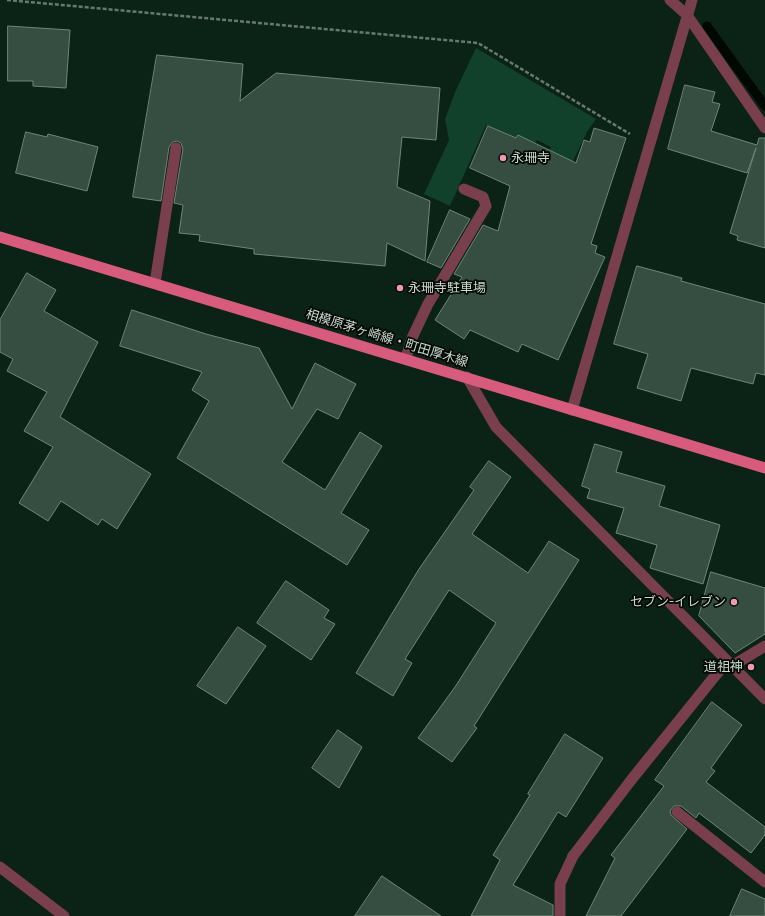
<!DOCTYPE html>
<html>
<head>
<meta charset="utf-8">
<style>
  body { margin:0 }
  canvas { display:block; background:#0b2216 }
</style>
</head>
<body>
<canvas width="765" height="916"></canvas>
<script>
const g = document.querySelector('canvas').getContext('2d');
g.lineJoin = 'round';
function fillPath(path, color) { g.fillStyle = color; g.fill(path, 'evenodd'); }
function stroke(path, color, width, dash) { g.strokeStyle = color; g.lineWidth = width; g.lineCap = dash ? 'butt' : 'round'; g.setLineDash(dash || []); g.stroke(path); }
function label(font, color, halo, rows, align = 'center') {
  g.font = font + ' Barlow,"Noto Sans JP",sans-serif'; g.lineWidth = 3.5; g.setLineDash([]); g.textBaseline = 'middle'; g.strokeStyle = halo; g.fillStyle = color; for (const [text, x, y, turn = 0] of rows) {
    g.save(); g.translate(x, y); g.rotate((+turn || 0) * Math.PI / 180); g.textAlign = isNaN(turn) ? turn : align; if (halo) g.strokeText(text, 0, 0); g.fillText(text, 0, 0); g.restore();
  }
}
fillPath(new Path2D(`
  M476,48L596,119L587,132L572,163L549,152L551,147L537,140L535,143L516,138L486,125L450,206L424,194L449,140L445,119L456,90Z`), '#11412b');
stroke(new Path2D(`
  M707,26L765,106`), '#000803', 9);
const building = new Path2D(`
  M8,26L70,30L66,88L33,86V81H8Z
  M157,55L243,64L240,101L276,73L440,88L436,140L402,137L397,187L430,201L425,261L387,243L385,266L254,254V249L199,241L200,235L179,233L183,205L174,203L183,149L181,143L177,141L173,142L169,147L161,201L133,197Z
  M685,85L715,92L712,102L720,104L711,131L757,145L759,138H765V248L737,240L738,236L730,233L756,148L747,173L668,149Z
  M488,126L516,138L518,135L576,163L584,140L590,142L594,128L626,138L591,244L597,246L595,253L605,257L558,360L522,344L518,352L470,330L464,339L435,320L462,277L454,274L483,225L498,231L510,186L470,168Z
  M26,132L47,137L48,134L98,147L87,191L16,173Z
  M450,210L470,219L441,268L427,262Z
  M637,266L682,278L681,281L765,304V375L756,373L753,384L691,368L681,401L637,388L648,354L614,344Z
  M27,273L56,290L44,311L98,342L60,417L151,474L117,529L102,519L98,525L61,501L48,521L19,503L53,447L24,431L47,392L7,371L13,359L0,352V320Z
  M132,310L206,334L259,348L292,409L315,363L356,384L338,419L317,409L282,462L325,490L360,432L382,446L341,513L369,530L347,565L177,458L209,401L192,390L202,372L120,346Z
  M595,444L622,452L616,472L665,486L659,506L720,525L703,584L650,568L657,545L616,533L624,508L587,498L590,489L582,486Z
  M489,461L511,477L472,534L528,573L549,541L579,560L474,726L477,728L452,762L418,738L455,687L496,623L449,590L405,659L412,663L393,696L356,673L419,569L474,490L470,487Z
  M711,572L765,588V634L735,653L699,616Z
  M286,581L329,610L324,618L335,624L311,660L257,623Z
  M238,627L266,646L226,704L197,686Z
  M712,702L742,725L711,768L715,771L706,782L765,827V835L751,853L699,813L696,818L681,806H674L670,811L671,815L687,829L621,916H586L615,858L611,855L664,786L655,780Z
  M338,730L362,747L339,788L312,768Z
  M565,734L603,758L566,817L558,812L513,885L553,905V916H471L500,860L493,855L530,795L528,794Z
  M382,876L441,916H355Z
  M742,889L765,899V916H730Z`);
fillPath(building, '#364e41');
stroke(building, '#6c8677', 1);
stroke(new Path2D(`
  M7,0L478,43L630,134`), '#66796e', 2.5, [4, 2]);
stroke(new Path2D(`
  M155,283L176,148
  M406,358L412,338L428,304L486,206L483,197L464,189
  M732,666L765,646
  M677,812L765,882
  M560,916V884L573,856`), '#7a3f4d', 11);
stroke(new Path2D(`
  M670,0L687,15L765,128
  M467,377L496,427L765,699
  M572,410L692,0
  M573,856L632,779L727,661
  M0,867L64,916`), '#7a3f4d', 11);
stroke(new Path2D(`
  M0,237L765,468`), '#d75b7c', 11);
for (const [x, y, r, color] of [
  [503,158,4,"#f29aad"],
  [400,288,4,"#f29aad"],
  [734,602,4,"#f29aad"],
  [751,667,4,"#f29aad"]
]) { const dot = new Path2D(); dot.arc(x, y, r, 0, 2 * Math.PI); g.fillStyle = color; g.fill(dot); stroke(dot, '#020905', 1.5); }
label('13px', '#cad8cf', '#020905', [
  ["永珊寺",511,158],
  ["永珊寺駐車場",408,288],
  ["セブン-イレブン",726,602,"right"],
  ["道祖神",743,667,"right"]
], 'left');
label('13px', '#cad8cf', '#020905', [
  ["相模原茅ヶ崎線・町田厚木線",387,338,17]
]);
</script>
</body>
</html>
